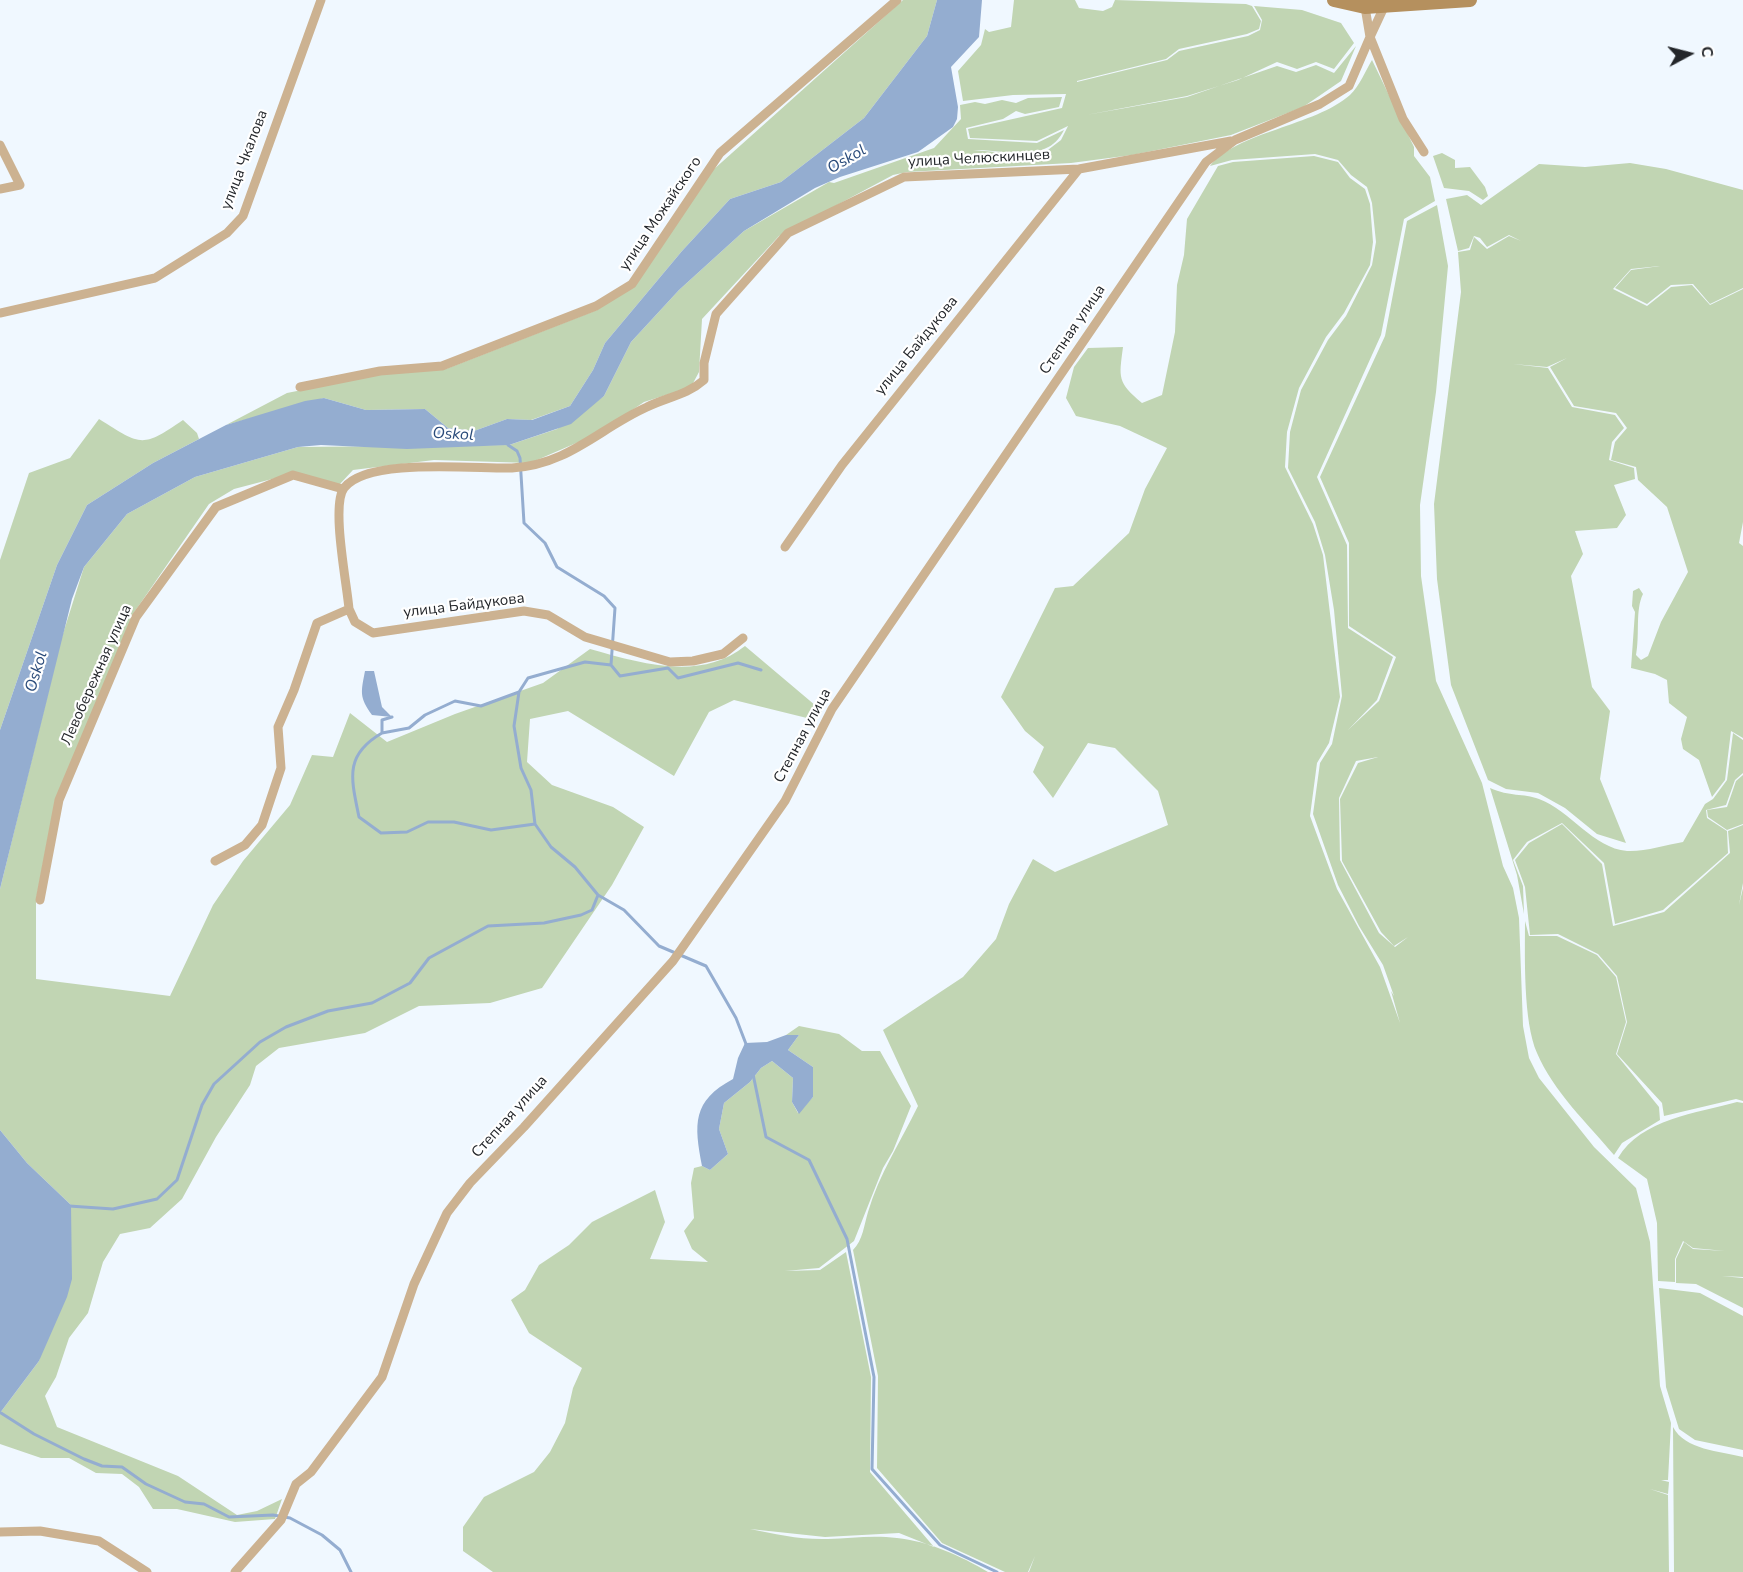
<!DOCTYPE html>
<html>
<head>
<meta charset="utf-8">
<style>
  body { margin:0 }
  #map { position:relative; width:1743px; height:1572px; overflow:hidden; background:#f0f8ff; font-family:"Nunito Sans",sans-serif }
  canvas { display:block }
  .north { position:absolute; left:1659px; top:24px; width:60px; height:60px; -webkit-text-stroke:4px #fff; paint-order:stroke; rotate:83deg; font-size:16px; font-weight:700; line-height:24px; text-align:center; color:#23262a }
  .north::after { content:''; display:block; margin:auto; width:21px; height:27px; background:#23262a; clip-path:polygon(50% 0,100% 100%,50% 72%,0 100%) }
</style>
</head>
<body>
<div id="map">
<canvas width="1743" height="1572"></canvas>
<div class="north">С</div>
</div>
<script>
const g = document.querySelector('canvas').getContext('2d');
g.lineJoin = 'round';
function fillPath(path, color) { g.fillStyle = color; g.fill(path, 'evenodd'); }
function stroke(path, color, width, dash) { g.strokeStyle = color; g.lineWidth = width; g.lineCap = dash ? 'butt' : 'round'; g.setLineDash(dash || []); g.stroke(path); }
function label(font, color, halo, rows, align = 'center') {
  g.font = font + ' "Nunito Sans",sans-serif'; g.lineWidth = 4.5; g.setLineDash([]); g.textBaseline = 'middle'; g.strokeStyle = halo; g.fillStyle = color; for (const [text, x, y, turn = 0] of rows) {
    g.save(); g.translate(x, y); g.rotate((+turn || 0) * Math.PI / 180); g.textAlign = isNaN(turn) ? turn : align; if (halo) g.strokeText(text, 0, 0); g.fillText(text, 0, 0); g.restore();
  }
}
fillPath(new Path2D(`
  M903,0H937L927,36L864,118L781,182L730,199L682,251L605,343L593,370L570,406L531,420L507,419L474,431L448,428L425,409L366,410L324,398L226,425L287,393L377,375L446,369L597,310L634,286L713,170Z
  M1014,0H1075L1079,8L1103,11L1112,7L1115,0L1246,4L1252,6L1261,21L1259,29L1247,34L1179,49L1166,59L1077,81V82L1167,60L1179,51L1248,36L1260,30L1262,20L1254,6L1302,10L1341,23L1354,43L1334,69L1316,62L1297,69L1277,62L1238,80L1187,96L1086,115L1187,97L1277,66L1296,72L1316,65L1334,73L1356,46L1341,81L1303,107L1231,135L1132,155L1071,163L907,172L893,175L779,236L702,319L699,372L691,387L644,402L597,434L530,463L434,460L353,470L339,485L295,473L234,489L209,504L133,614L55,801L36,900V979L170,996L213,905L243,861L290,805L312,755L333,757L350,713L387,742L455,714L543,683L590,649C640,663 700,682 745,646L822,711L815,720L734,700L709,712L674,776L568,711L530,719L527,762L552,785L613,807L644,827L612,885L542,988L490,1003L419,1006L365,1033L279,1048L256,1066L250,1085L216,1137L182,1199L150,1228L120,1234L103,1262L88,1313L69,1338L56,1377L45,1396L57,1427L178,1476L237,1515L257,1511L282,1499L275,1519L235,1522L177,1509H153L139,1487L122,1474L96,1473L69,1458H41L0,1444V1413L39,1361L71,1205L27,1163L0,1130V889L61,640L84,567L127,514L195,477L298,447L509,445L557,429L604,396L631,342L679,290L744,231L829,182L834,183L934,148L961,119L960,105L975,102L985,104L1002,100L1016,103L1028,98L1062,97L1059,107L1025,114L1016,111L1003,119L966,128L968,139L1037,143L1064,130C1047,165 1005,149 973,150L1040,156L1061,140L1068,126L1037,141L970,138L968,129L1062,108L1066,94L1013,95L963,101L958,71L981,45L985,29L989,32L1011,27Z
  M1372,60L1414,147V156L1430,177L1435,201L1404,219L1381,335L1317,477L1347,545L1348,628L1393,657L1377,700L1348,730L1379,701L1396,657L1349,626V543L1320,477L1385,336L1407,221L1437,205L1448,266L1436,392L1420,505L1421,576L1436,681L1482,783L1503,866L1513,888L1519,918L1523,1026L1529,1058L1539,1078L1594,1147L1636,1188L1650,1242L1660,1386L1671,1423L1668,1480H1661L1669,1482L1668,1494L1650,1489L1668,1495L1669,1572H1029L1035,1556L1028,1572H1005L942,1543L877,1468L878,1376L853,1250C863,1240 864,1225 868,1212C879,1174 901,1141 918,1106L883,1030L963,977L996,939L1009,904L1033,859L1055,872L1168,825L1158,791L1115,748L1088,743L1053,798L1033,772L1044,747L1025,731L1001,697L1055,588L1073,586L1129,533L1145,489L1167,448L1120,426L1076,416L1066,398L1074,367L1088,348L1123,347C1119,378 1117,382 1142,403L1162,395L1175,332L1177,285L1184,255L1187,219L1218,166L1233,162L1314,156L1338,162L1350,178L1365,189L1370,204L1373,242L1370,265L1344,313L1326,337L1299,388L1287,432L1285,467L1313,524L1323,555L1340,697L1329,743L1317,763L1310,816L1337,889L1380,967L1400,1023L1391,991L1394,996L1383,965L1359,926L1338,885L1313,814L1320,763L1332,744L1342,696L1334,610L1325,555L1315,522L1288,468L1290,432L1301,390L1328,340L1346,316L1372,265L1376,242L1372,203L1367,187L1351,175L1338,160L1315,154L1232,160L1210,166C1236,132 1315,126 1350,95C1359,87 1366,70 1372,60ZM1378,757L1358,763L1340,799L1342,861L1381,932L1394,946L1408,937L1395,947L1379,933L1340,860L1339,798L1356,761Z
  M1442,153L1455,160V168L1470,167L1485,187L1488,196L1483,200L1469,191L1444,188L1433,156Z
  M1630,163L1666,169L1743,190V288L1710,304L1693,284L1671,285L1647,304L1615,288L1631,270L1660,266L1631,269L1613,289L1647,306L1671,287L1692,285L1710,305L1743,289V522L1739,543L1743,546V738L1731,731L1725,780L1712,797L1699,760L1683,749L1681,739L1687,717L1669,703L1667,680L1655,674L1631,668L1635,612L1632,606L1633,591L1639,588L1643,594C1635,610 1640,635 1636,655L1641,660L1648,656L1661,622L1688,572L1667,507L1638,480L1636,467L1611,460L1615,442L1627,428L1616,413L1574,406L1550,367L1567,358L1547,367L1513,364L1548,368L1572,407L1615,415L1624,428L1612,442L1609,460L1634,468L1635,479L1614,485L1626,515L1617,528L1575,531L1583,554L1571,576L1592,687L1610,711L1600,779L1626,843L1597,834L1565,808L1538,793L1506,789L1488,780L1451,685L1437,579L1434,504L1461,292L1458,252L1470,250L1474,237L1487,249L1509,236L1521,241L1509,235L1487,247L1480,238L1474,236L1469,248L1458,251L1446,199L1467,195L1481,205L1539,164L1585,167Z
  M99,419C141,445 141,449 183,420L197,433L199,439L153,463L87,505L57,565L0,730V560L29,473L70,458Z
  M1733,733L1743,740V773L1735,780L1726,805L1706,810L1707,818L1727,831L1728,853L1663,910L1615,924L1604,863L1562,823L1527,842L1513,860L1523,886L1524,914L1517,875L1490,788C1510,797 1523,793 1539,799C1571,811 1593,848 1627,851C1644,852 1666,845 1683,842L1705,804L1713,799L1727,780Z
  M1743,775V824L1727,830L1708,817L1707,810L1727,807L1736,781Z
  M1562,824L1602,864L1613,926L1664,912L1730,853L1728,831L1743,825V883L1739,905L1743,888V1101L1736,1099L1664,1116L1662,1103L1617,1054L1627,1022L1617,976L1598,954L1558,934L1530,935L1525,887L1515,860L1529,843Z
  M1525,921L1529,936H1557L1597,955L1616,977L1626,1022L1616,1054L1659,1107L1660,1120L1622,1143L1614,1155C1588,1124 1553,1091 1537,1053C1523,1021 1525,957 1525,921Z
  M799,1026L839,1034L862,1051H880L911,1106L893,1151L883,1168L854,1241L819,1268L785,1271L820,1270L846,1252L871,1377L870,1472L934,1547L899,1533L825,1537L750,1529C775,1534 801,1540 828,1539C851,1538 874,1535 897,1538C928,1541 961,1556 988,1572H493L463,1551V1527L484,1497L534,1472L550,1452L565,1423L573,1388L582,1368L529,1333L511,1300L525,1290L539,1265L569,1245L592,1222L655,1190L665,1222L650,1259L708,1262L692,1249L684,1231L694,1218L691,1183L694,1168L702,1166L710,1170L728,1154L719,1129L724,1103L750,1082L761,1068L772,1061L793,1078L792,1102L798,1113L813,1097V1067L788,1050L799,1035H786Z
  M1737,1102L1743,1103V1277L1722,1276L1743,1278V1308L1696,1284L1676,1283V1259L1684,1242L1693,1249L1725,1251L1693,1248L1683,1241L1675,1259V1282L1658,1281L1657,1223L1647,1179L1618,1158C1641,1119 1697,1113 1737,1102Z
  M1659,1288L1700,1293L1743,1316V1450L1695,1440L1679,1429L1666,1387Z
  M1673,1427C1685,1450 1720,1451 1743,1457V1572H1674Z`), '#c1d5b3');
fillPath(new Path2D(`
  M937,0H982L979,37L951,67L958,107L957,119L953,127L918,152L840,177L815,188L744,231L679,290L631,342L604,396L571,424L509,445L407,449L321,445L298,447L195,477L127,514L84,567L72,599L0,889V730L57,565L87,505L153,463L226,425L305,401L324,398L366,410L425,409L448,428L474,431L507,419L532,420L570,406L593,370L605,343L682,251L730,199L781,182L864,118L927,36Z
  M365,671H374L382,707L392,717L372,715C359,697 361,692 365,671Z
  M786,1035H799L788,1050L813,1067V1097L799,1114L792,1102L793,1078L772,1061L761,1068L750,1082L724,1103L719,1129L728,1154L710,1170L702,1166C694,1124 692,1101 733,1079L738,1058L745,1043L767,1042Z
  M0,1130L27,1163L71,1205L72,1279L67,1297L39,1361L0,1413Z`), '#94add0');
stroke(new Path2D(`
  M508,445L517,451L520,458L524,523L545,543L557,567L604,596L615,608L611,665L620,676L668,668L678,678L738,663L761,670
  M611,665L585,662L528,678L519,692L514,726L521,768L531,790L535,824L551,847L575,867L598,895L624,910L659,946L706,966L736,1018L746,1044
  M392,717L382,720V733L409,728L425,715L455,701L481,706L519,692
  M382,733C344,755 351,778 359,817L381,833L407,832L428,822H454L491,830L535,824
  M753,1074L766,1137L809,1160L847,1239L874,1377L872,1469L940,1545L997,1572
  M69,1206L113,1209L157,1199L177,1180L202,1105L214,1084L260,1042L286,1027L328,1011L372,1003L410,983L429,958L488,926L544,923L581,915L592,910L598,895
  M1,1413L34,1434L84,1459L102,1466L122,1467L146,1484L185,1502L204,1504L229,1517L273,1515L290,1518L322,1535L340,1550L351,1572`), '#94add0', 3);
stroke(new Path2D(`
  M1384,7L1370,37L1403,119L1424,152
  M0,145L20,185L0,189
  M0,313L155,278L227,233L243,216L321,0
  M300,387L380,371L442,366L596,306L632,284L720,153L897,0
  M785,547L842,465L1079,169
  M743,638L723,654L693,661L670,662L585,637L548,615L524,611L373,633L355,622L349,609C347,584 331,505 344,488C367,457 475,469 512,468C568,465 600,428 647,407C668,397 687,395 704,380V363L716,314L788,233L904,177L1079,169L1231,141
  M215,861L245,845L262,825L281,768L278,727L294,690L317,623L349,609
  M40,900L59,800L136,617L216,507L293,475L343,489
  M0,1532L40,1531L99,1541L147,1572
  M235,1572L281,1520L296,1484L311,1472L382,1377L414,1284L447,1213L470,1183L524,1127L673,961L785,801L832,709L1206,162L1235,140L1320,104L1349,86L1370,37L1365,7`), '#ccb291', 9);
stroke(new Path2D(`
  M1334,0L1365,7L1470,0`), '#b5905e', 14);
label('15px', '#23262a', '#fff', [
  ["улица Челюскинцев",979,159,-3],
  ["улица Чкалова",245,160,-69],
  ["улица Можайского",661,214,-56],
  ["Степная улица",1073,330,-56],
  ["улица Байдукова",917,346,-51],
  ["улица Байдукова",464,606,-7],
  ["Левобережная улица",97,675,-66],
  ["Степная улица",803,736,-62],
  ["Степная улица",510,1117,-48]
]);
label('italic 16px', '#2a4b7a', '#fff', [
  ["Oskol",847,160,-30],
  ["Oskol",453,435,3],
  ["Oskol",37,672,-73]
]);
</script>
</body>
</html>
